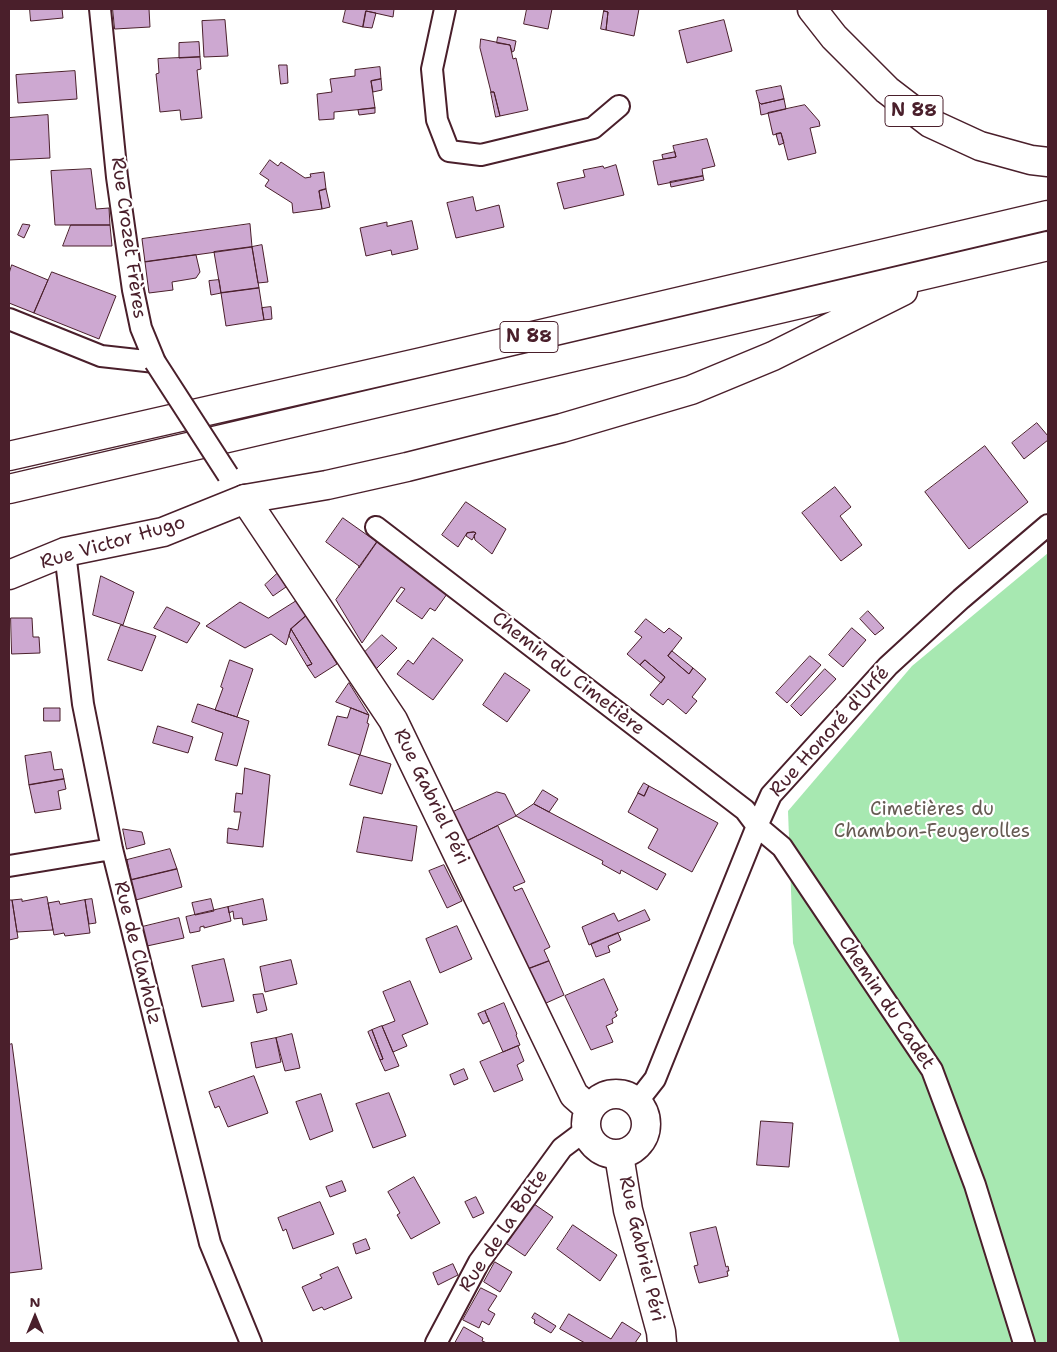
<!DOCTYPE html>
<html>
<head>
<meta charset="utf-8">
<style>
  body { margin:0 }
  #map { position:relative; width:1057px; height:1352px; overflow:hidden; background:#fff; font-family:"Shantell Sans",sans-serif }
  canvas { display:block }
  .frame { position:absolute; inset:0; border:10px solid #4a1f2b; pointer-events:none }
  .north { position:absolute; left:10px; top:1292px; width:50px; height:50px; -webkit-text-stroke:4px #fff; paint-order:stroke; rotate:0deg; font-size:14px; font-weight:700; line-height:20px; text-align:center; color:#4a1f2b }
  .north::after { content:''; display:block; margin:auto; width:18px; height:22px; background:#4a1f2b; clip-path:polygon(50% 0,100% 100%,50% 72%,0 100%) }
</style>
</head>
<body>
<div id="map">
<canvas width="1057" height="1352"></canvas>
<div class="frame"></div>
<div class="north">N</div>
</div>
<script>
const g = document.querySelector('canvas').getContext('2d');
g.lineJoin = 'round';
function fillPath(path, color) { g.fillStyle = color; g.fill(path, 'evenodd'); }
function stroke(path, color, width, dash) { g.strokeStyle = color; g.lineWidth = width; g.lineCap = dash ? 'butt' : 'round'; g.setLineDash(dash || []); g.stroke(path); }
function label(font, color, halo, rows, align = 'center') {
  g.font = font + ' "Shantell Sans",sans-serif'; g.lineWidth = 4.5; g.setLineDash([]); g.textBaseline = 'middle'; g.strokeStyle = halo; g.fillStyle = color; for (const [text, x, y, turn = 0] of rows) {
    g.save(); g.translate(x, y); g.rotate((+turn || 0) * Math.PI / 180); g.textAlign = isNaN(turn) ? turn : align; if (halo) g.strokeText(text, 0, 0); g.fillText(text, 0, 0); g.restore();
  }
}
fillPath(new Path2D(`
  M1048,553V1343H900L793,943L788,811L912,666Z`), '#a7e8b1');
const building = new Path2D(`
  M30,9H62L63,18L31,21Z
  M113,9H149L150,27L115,29Z
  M346,9H394L393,17L366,11L363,27L343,22Z
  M527,9H552L548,29L524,24Z
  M605,9H639L634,36L606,30L608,12L604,11Z
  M366,11L376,13L372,28L363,27Z
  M604,11L608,12L606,30L601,29Z
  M225,20L228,56L204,57L202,21Z
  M724,20L732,51L687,63L679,31Z
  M498,37L516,41L514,51L512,52L510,45L497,43Z
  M481,39L510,45L513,59L516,58L528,110L500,116L494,92H491L480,48Z
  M199,42L200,57L179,58V43Z
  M200,57L201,69L197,70L202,118L181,120L180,110L160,112L156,74L159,73L158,59Z
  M279,65H287L288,83L281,84Z
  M380,67L381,79L371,81L375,108L334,112V119L319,120L317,94L332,92L330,79L355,76V70Z
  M75,71L77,99L18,103L16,75Z
  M381,79L382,90L373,92L371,81Z
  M781,86L784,99L761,104L759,102L756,91Z
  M491,92H494L500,116L496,117Z
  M784,99L786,109L761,115L759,102L761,104Z
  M805,105L819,121L820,126L810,128L816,153L788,160L781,133L773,135L768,113Z
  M375,108V113L359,115L358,110Z
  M48,115L50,158L9,160V118Z
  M781,133L784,143L779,145L776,134Z
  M707,139L715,166L702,169L703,176L658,185L653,161L676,157L673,146Z
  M675,152L676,157L663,159L662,155Z
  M270,160L278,166L281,162L305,178L311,177L310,174L324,172L326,189L319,191L322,209L293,213L292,203L265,186L269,180L260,174Z
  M616,165L624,195L564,209L557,183L585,177L583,170L603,166L604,168Z
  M91,169L96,209L109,208L110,225H55L51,171Z
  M703,176L704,180L671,187L670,182Z
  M326,189L330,207L322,209L319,191Z
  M473,197L476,211L499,205L504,227L456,238L447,203Z
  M412,221L418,249L392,255L391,250L366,256L360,228L387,222V226Z
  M23,224L30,225L24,238L18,235Z
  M250,224L252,247L145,262L142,239Z
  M71,225H110L112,246H63Z
  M262,245L268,282L258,283L252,247Z
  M252,247L259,288L221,293L214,252Z
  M196,255L200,272L196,278L172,282L173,290L149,293L145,262Z
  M12,265L48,280L34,313L9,303V274Z
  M52,272L116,296L99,339L34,313Z
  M219,280L221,293L211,295L209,281Z
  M259,288L264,320L226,326L221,293Z
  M271,307L272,319L264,320L262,308Z
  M1037,423L1048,436V440L1024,459L1012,443Z
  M985,446L1028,502L969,549L925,492Z
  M835,487L851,507L840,516L862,545L841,561L802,513Z
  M466,502L506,529L492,554L475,540L474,535L476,533L474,532L467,533L458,547L442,535Z
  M343,518L377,542L359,568V566L326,542Z
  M474,532L476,533L472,540L466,536L467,533Z
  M377,542L447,594L435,611L430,608L422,619L396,601L405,589L401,587L362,643L336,600Z
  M278,573L286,587L273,596L265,585Z
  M101,576L134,592L123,625L93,615Z
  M298,600L307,615L291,629L286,645L271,634L245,648L206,626L240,602L268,618Z
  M167,607L200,623L187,643L154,628Z
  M868,611L884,628L875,635L860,619Z
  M307,615L337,664L315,678L307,666L312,664L291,629Z
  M11,618H32L33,637H39L40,653L12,654Z
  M646,619L664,633L669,628L682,638L668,656L689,674L693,668L706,679L692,697L697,701L686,714L668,699L663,705L650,695L665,677L645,660L640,665L627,654L642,637L635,632Z
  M121,625L156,636L142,671L108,660Z
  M852,628L866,640L843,667L829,655Z
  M291,629L312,664L307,666L289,636Z
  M382,635L397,648L376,669L365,652Z
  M433,638L463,660L433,700L397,674L408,660L413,664Z
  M672,651L693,668L689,674L668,656Z
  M810,656L821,665L787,703L776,693Z
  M230,660L253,669L237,717L215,710L223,688L221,687Z
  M645,660L665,677L661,683L640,665Z
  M825,669L836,679L801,716L791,706Z
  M505,673L530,690L507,722L483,705Z
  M349,683L369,715L336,702Z
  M198,704L249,721L237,766L215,760L223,733L192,722Z
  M44,708H60V721H44Z
  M351,708L369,715L367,723L369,724L360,755L328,745L337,716L347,718Z
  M158,726L193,737L188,753L153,743Z
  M51,752L54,770L62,769L64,779L29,785L25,756Z
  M360,755L391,764L382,794L350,785Z
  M245,768L270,775L263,847L227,843L228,828L238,830L241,812H234L236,793L242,794Z
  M64,779L66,789L58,791L61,809L35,813L29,785Z
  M644,783L649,786L644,796L638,793Z
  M649,786L718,823L692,872L648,848L658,829L628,812L638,793L644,796Z
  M543,790L558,799L549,812L534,804Z
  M497,792L505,794L516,816L467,841L453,812Z
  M534,804L666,874L657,890L621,870L620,874L602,864L603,861L516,816Z
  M364,817L417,826L412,861L357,852Z
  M498,826L525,882L513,887L515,891L522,888L550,947L544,950L549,961L528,969L467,841Z
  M123,829L142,832L145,844L127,849Z
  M170,849L177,869L131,880L127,860Z
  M444,865L462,901L447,908L429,871Z
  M177,869L182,887L136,900L131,880Z
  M47,897L53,930L17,932L12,900L22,899V901Z
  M92,899L96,923L89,924L85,900Z
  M211,899L214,911L195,915L192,903Z
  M263,899L267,920L243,925L242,918L234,919L233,911L229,913L228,907Z
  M9,900H12L18,938L9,940Z
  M85,900L90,933L65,936L64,933L54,935L48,903L59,901L60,904Z
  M228,907L231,921L204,928V926L200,927V931L190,933L186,917Z
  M645,910L650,920L589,945L582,927L614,913L618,921Z
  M179,918L184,938L147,946L142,927Z
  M457,926L472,959L440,973L426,939Z
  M618,933L621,940L608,946L610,952L596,957L591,944Z
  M224,959L234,1001L202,1007L192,966Z
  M291,960L297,984L265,992L260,967Z
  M549,961L564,995L544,1004L528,969Z
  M604,979L618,1010L615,1012L617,1016L612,1019L613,1023L606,1026L613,1042L591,1050L565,996Z
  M410,981L428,1024L402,1035L407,1046L393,1052L382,1026L395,1021L383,992Z
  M263,994L267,1010L257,1013L253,995Z
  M504,1003L517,1034L516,1035L520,1045L503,1052L485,1011Z
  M485,1011L489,1021L483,1024L478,1014Z
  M382,1026L399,1066L385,1071L380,1060L383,1059L372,1030Z
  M372,1030L383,1059L380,1060L368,1032Z
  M292,1034L300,1068L285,1071L276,1038Z
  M276,1038L281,1062L256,1068L251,1043Z
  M12,1044L42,1269L9,1273V1045Z
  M518,1046L524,1061L517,1065L523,1080L494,1092L480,1062Z
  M464,1069L468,1079L454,1085L450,1075Z
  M254,1076L268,1113L228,1127L219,1106L215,1108L209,1092Z
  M389,1093L406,1136L373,1148L356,1104Z
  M321,1094L333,1131L310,1140L296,1102Z
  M761,1121L793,1123L789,1167L757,1165Z
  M414,1177L440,1223L411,1239L397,1215L400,1213L388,1192Z
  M342,1181L346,1191L330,1197L326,1187Z
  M476,1197L484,1213L473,1218L465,1202Z
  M320,1202L334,1234L293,1249L286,1229L283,1231L278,1218Z
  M534,1204L553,1217L525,1256L507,1244Z
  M573,1225L617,1255L600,1281L557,1249Z
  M716,1227L726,1267L728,1266L729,1271H727L728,1276L699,1283L694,1266L698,1265L690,1233Z
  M366,1239L370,1249L356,1254L353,1244Z
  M495,1262L512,1272L500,1292L484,1282Z
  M453,1264L458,1275L438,1285L433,1273Z
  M338,1267L352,1298L324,1310L322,1307L313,1311L302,1287L322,1278L320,1275Z
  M481,1288L497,1296L488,1310L495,1314L489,1325L482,1321L479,1328L463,1320Z
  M535,1313L556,1326L551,1333L534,1323L535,1320L532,1318Z
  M569,1314L611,1339L622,1322L641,1334L635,1343H585L560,1329Z
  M464,1327L483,1338L482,1341L487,1343H455Z`);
fillPath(building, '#cda8d1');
stroke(building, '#4a1f2b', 1);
const street = new Path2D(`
  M445,9L432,69L437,120L449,151L481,155L593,128L619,106
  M9,319L101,356L155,362L141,328L133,290L117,177L100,9
  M376,527L745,810L757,826L782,847L932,1070L975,1185L1024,1343
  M65,552L83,704L112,849L210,1243L251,1343
  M9,866L112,849
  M637,1102L655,1079L757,826L771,795L888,666L961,599L1048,525
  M436,1343L479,1262L562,1148L586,1130`);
const secondary = new Path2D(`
  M9,575L65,552L163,532L245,499L393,720L574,1095L590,1109
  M586 1124a30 30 0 1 1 60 0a30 30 0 1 1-60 0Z
  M619,1155L628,1210L661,1332L662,1343`);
const highway = new Path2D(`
  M812,9L834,37L887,90L930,123L980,146L1031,160L1048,162
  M9,456L422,362L1048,215
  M9,489L1048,246
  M245,499L327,485L407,467L562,428L691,390L773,356L903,291`);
stroke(street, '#4a1f2b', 24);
stroke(secondary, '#4a1f2b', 31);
stroke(highway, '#4a1f2b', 31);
stroke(street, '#fff', 20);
stroke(secondary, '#fff', 28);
stroke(highway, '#fff', 28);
const streetBridge = new Path2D(`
  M155,362L228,475`);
stroke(streetBridge, '#4a1f2b', 24, []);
stroke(streetBridge, '#fff', 20);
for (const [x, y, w] of [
  [914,111,58],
  [529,337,58]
]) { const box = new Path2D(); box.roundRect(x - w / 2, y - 15.5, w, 31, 4); g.fillStyle = '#fff'; g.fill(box); stroke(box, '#4a1f2b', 1); }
label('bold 18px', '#4a1f2b', null, [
  ["N 88",914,111],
  ["N 88",529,337]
]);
label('19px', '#4a1f2b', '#fff', [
  ["Rue Crozet Frères",128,238,82],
  ["Rue Victor Hugo",113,543,-16],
  ["Chemin du Cimetière",568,674,38],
  ["Rue Honoré d'Urfé",830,732,-48],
  ["Rue Gabriel Péri",431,797,64],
  ["Rue de Clarholz",137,953,76],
  ["Chemin du Cadet",886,1003,56],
  ["Rue de la Botte",504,1231,-56],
  ["Rue Gabriel Péri",641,1249,77]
]);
label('19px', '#665b53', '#fff', [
  ["Cimetières du",932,810],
  ["Chambon-Feugerolles",932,832]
]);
</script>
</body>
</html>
